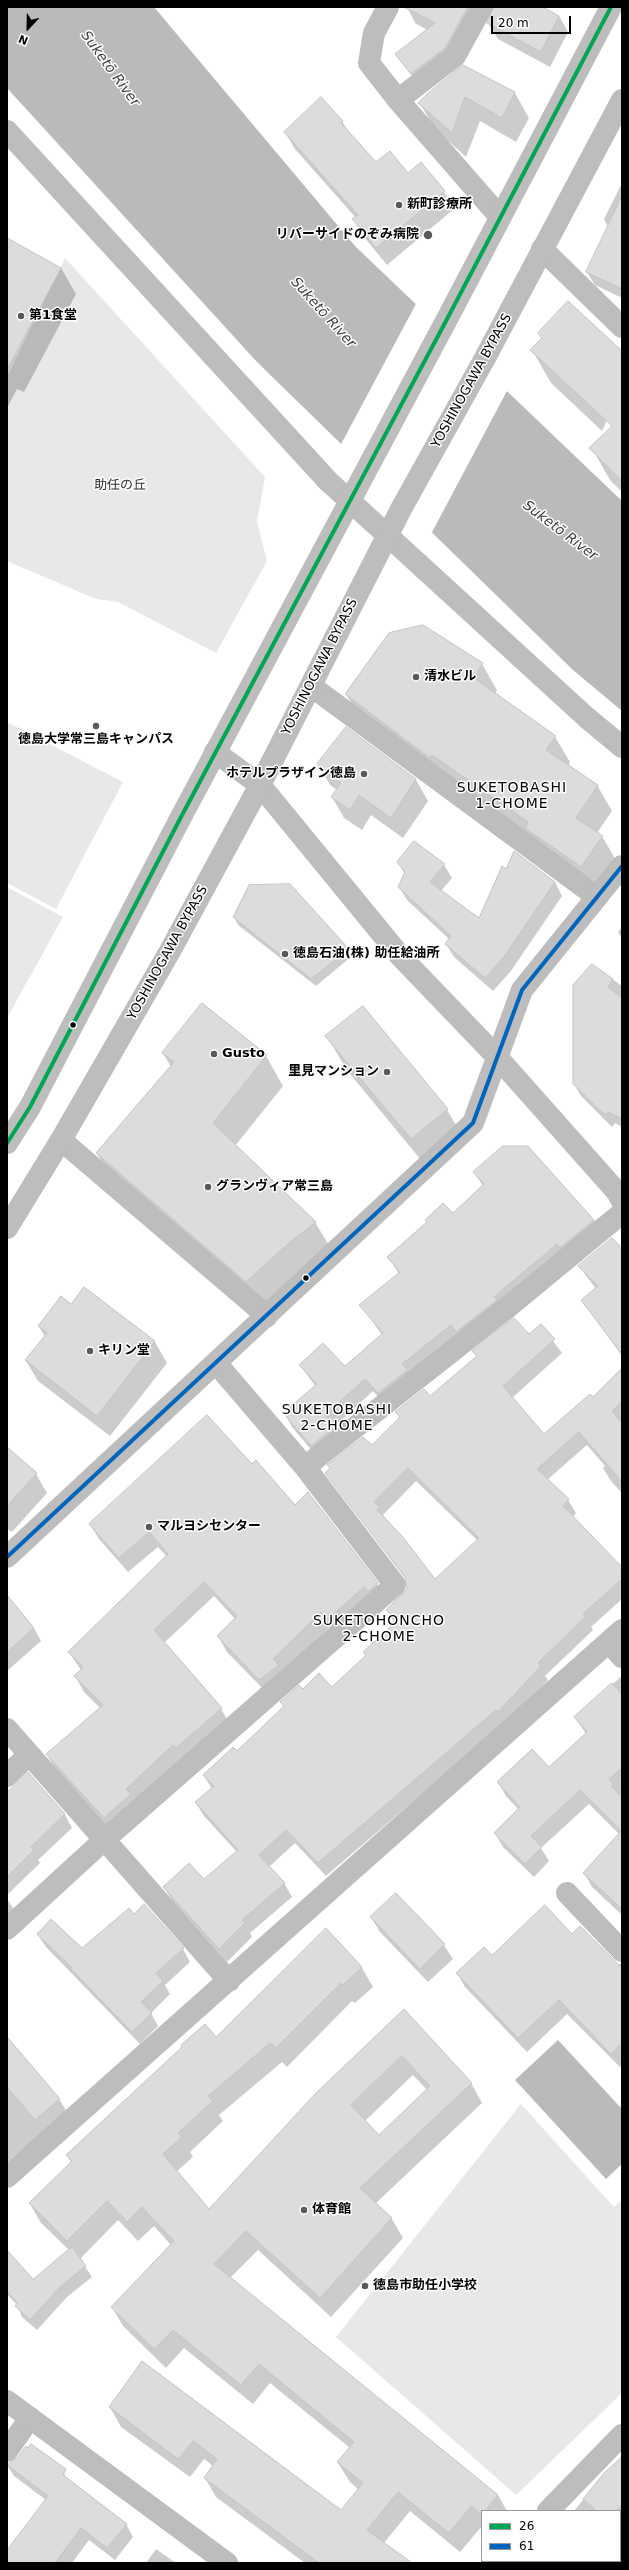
<!DOCTYPE html>
<html>
<head>
<meta charset="utf-8">
<style>
  body { margin:0 }
  #map { position:relative; width:629px; height:2570px; overflow:hidden; background:#fff; font-family:"DejaVu Sans",sans-serif }
  canvas { display:block }
  .frame { position:absolute; inset:0; border:8px solid #000; pointer-events:none }
  .legend { position:absolute; left:481px; top:2510px; width:140px; height:52px; box-sizing:border-box; background:#fff; border:1px solid #999; margin:0; padding:5px 7px; list-style:none; font-size:12px; color:#000 }
  .legend li { display:flex; align-items:center; gap:8px; height:20px }
  .legend b { width:20px; border:1px solid #999 }
  .north { position:absolute; left:8px; top:8px; width:40px; height:40px; -webkit-text-stroke:3px #fff; paint-order:stroke; rotate:202deg; font-size:11px; font-weight:700; line-height:16px; text-align:center; color:#000 }
  .north::after { content:''; display:block; margin:auto; width:14px; height:18px; background:#000; clip-path:polygon(50% 0,100% 100%,50% 72%,0 100%) }
  .scale { position:absolute; left:491px; top:16px; width:80px; height:18px; box-sizing:border-box; border:2px solid #000; border-top:0; padding-left:5px; font-size:12px; line-height:14px; white-space:nowrap; color:#000; -webkit-text-stroke:3px #fff; paint-order:stroke }
</style>
</head>
<body>
<div id="map">
<canvas width="629" height="2570"></canvas>
<div class="frame"></div>
<ul class="legend">
<li><b style="height:5px;background:#00a651"></b>26</li>
<li><b style="height:5px;background:#0065bd"></b>61</li>
</ul>
<div class="north">N</div>
<div class="scale">20 m</div>
</div>
<script>
const g = document.querySelector('canvas').getContext('2d');
g.lineJoin = 'round';
function fillPath(path, color) { g.fillStyle = color; g.fill(path, 'evenodd'); }
function stroke(path, color, width, dash) { g.strokeStyle = color; g.lineWidth = width; g.lineCap = dash ? 'butt' : 'round'; g.setLineDash(dash || []); g.stroke(path); }
function label(font, color, halo, rows, align = 'center') {
  g.font = font + ' "DejaVu Sans","Noto Sans JP",sans-serif'; g.lineWidth = 3; g.setLineDash([]); g.textBaseline = 'middle'; g.strokeStyle = halo; g.fillStyle = color; for (const [text, x, y, turn = 0] of rows) {
    g.save(); g.translate(x, y); g.rotate((+turn || 0) * Math.PI / 180); g.textAlign = isNaN(turn) ? turn : align; if (halo) g.strokeText(text, 0, 0); g.fillText(text, 0, 0); g.restore();
  }
}
fillPath(new Path2D(`
  M65,258L265,477L257,522L267,561L216,653L118,602L96,599L7,561V377Z
  M7,722L123,782L56,909L7,883Z
  M7,887L63,917L7,1018Z
  M521,2104L614,2207L622,2200V2393L516,2495L336,2337Z`), '#e8e8e8');
fillPath(new Path2D(`
  M7,7H154L355,246L622,501V711L573,670L257,362L7,88Z
  M558,2040L622,2109V2164L606,2179L515,2080Z`), '#bababa');
fillPath(new Path2D(`
  M417,302L508,389L431,534L340,446Z`), '#fff');
fillPath(new Path2D(`
  M407,7H541L559,16L568,32L550,67L498,39L488,23L494,11L491,10L421,89L396,54L427,30L415,23Z
  M463,67L515,93L529,118L516,142L480,121L466,157L434,128L420,103Z
  M342,121L351,136L376,164L408,174L420,164L444,192L454,209L387,265L364,237L354,220L356,218L295,149L285,132Z
  M622,183V298L595,285L587,272L608,227L604,219Z
  M7,239L61,268L76,294L24,392L17,389L7,408Z
  M539,333L622,362V388L602,431L551,383L532,350L542,339Z
  M622,400V492L610,480L594,452L612,427L610,423Z
  M482,664L497,690L495,694L555,737L570,762L568,766L597,785L612,811L597,833L602,836L617,862L596,893L361,720L346,694Z
  M346,729L416,780L428,801L403,838L371,815L362,830L344,818L332,797L337,790L330,785L318,764Z
  M398,862L444,865L452,878L441,891L480,919L506,870L555,882L562,896L511,971L493,991L454,957L446,944L450,940L407,900L399,887L405,874Z
  M234,917L348,949L352,956L316,986L238,925Z
  M622,927V939L618,932Z
  M592,965L622,986V1127L615,1123L612,1127L581,1096L574,1084Z
  M327,1036L447,1110L466,1142L430,1171L346,1069Z
  M163,1053L266,1056L283,1086L235,1146L315,1222L333,1252L264,1311L114,1184L97,1153L171,1067Z
  M474,1172L594,1220L601,1233L386,1406L373,1391L334,1427L342,1441L319,1459L292,1427L285,1414L316,1387L300,1365L345,1368L382,1335L361,1305L399,1274L389,1258L453,1215L483,1186Z
  M622,1249V1356L582,1300L596,1289L579,1266Z
  M84,1288L155,1342L167,1363L110,1436L38,1381L26,1361L45,1337L39,1326L71,1305Z
  M541,1325L562,1353L512,1398L544,1436L593,1399L622,1370V1493L611,1481L603,1468L605,1466L587,1445L547,1480L568,1500L576,1513L573,1517L622,1568V1599L591,1627L593,1630L545,1676L548,1680L506,1725L504,1723L326,1876L295,1843L269,1867L284,1883L292,1897L250,1933L252,1937L227,1962L172,1900L164,1887L204,1881L237,1852L204,1816L196,1803L212,1789L204,1776L237,1753L284,1707L281,1702L303,1690L332,1688L366,1656L364,1652L395,1624L387,1610L408,1590L407,1581L327,1473L372,1447L400,1418L396,1412L430,1398L477,1357L473,1351L529,1336ZM416,1481L478,1541L435,1580L383,1515Z
  M7,1448L36,1474L47,1493L12,1532L7,1529Z
  M252,1465L295,1507L308,1493L377,1584L386,1599L338,1633L331,1626L282,1673L269,1695L227,1652L218,1636L235,1619L214,1596L164,1643L221,1709L230,1724L113,1833L56,1770L47,1755L101,1709L84,1692L75,1676L81,1670L69,1652L167,1557L158,1547L128,1572L99,1539L90,1524Z
  M10,1600L34,1628L41,1641L7,1671V1603Z
  M622,1676V1915L592,1887L584,1873L620,1835L589,1804L541,1848L549,1861L534,1877L503,1847L495,1833L518,1809L506,1796L498,1782L549,1768L586,1734L575,1717Z
  M28,1774L65,1815L72,1828L38,1860L40,1863L7,1895V1793Z
  M396,1894L444,1945L453,1959L428,1982L380,1932L371,1917Z
  M7,1899L20,1918L7,1930Z
  M134,1915L183,1949L190,1962L165,1985L170,1994L151,2013L158,2026L140,2044L46,1947L38,1935L82,1950Z
  M326,1929L362,1968L373,1987L355,2003L352,2001L287,2067L282,2062L219,2115L223,2121L190,2152L193,2157L176,2172L209,2211L404,2010L471,2083L482,2103L375,2204L392,2219L403,2238L331,2317L258,2250L230,2278L498,2495L507,2511H482V2526L460,2552L410,2511L384,2543L410,2563H305L216,2497L205,2478L213,2466L204,2459L190,2477L121,2427L110,2407L142,2362L342,2512L359,2490L350,2482L338,2463L350,2448L270,2383L253,2404L184,2348L166,2368L123,2326L112,2307L171,2245L154,2226L138,2241L118,2220L80,2259L92,2277L67,2297L37,2330L22,2317L17,2305L7,2294V2251L32,2281L69,2250L41,2223L30,2204L71,2162L67,2156L216,2038ZM413,2075L427,2090L379,2136L365,2121Z
  M572,1935L618,1964H622V2066L620,2067L567,2014L527,2052L465,1987L457,1973L492,1957Z
  M7,2037L59,2099L67,2112L8,2161Z
  M26,2447L64,2473L67,2480L126,2524L133,2537L115,2560L89,2540L72,2563H7V2551L46,2500L14,2476L7,2465L13,2463Z
  M622,2459V2530L620,2533V2511H574L605,2473Z
  M156,2549L176,2563H146Z
  M518,2561H597L595,2563H516Z`), '#0003');
const building = new Path2D(`
  M404,7H468L445,48L411,74L395,54L435,23Z
  M494,7H543L559,16L541,52L487,23Z
  M463,65L515,92L502,118L465,97L452,133L418,103L427,94Z
  M321,97L343,121L341,123L376,162L390,151L408,173L421,162L445,191L376,248L352,219L358,215L284,132Z
  M622,196V289L586,272Z
  M7,238L61,268L7,370Z
  M568,301L622,351V481L589,448L612,426L530,350L542,338L538,333Z
  M423,625L483,663L474,678L556,736L546,750L598,785L576,818L603,836L581,867L525,828L528,822L432,755L430,758L345,694L389,633Z
  M346,727L416,779L391,818L359,795L350,810L331,797L341,783L317,764Z
  M414,841L445,864L430,882L479,918L502,866L506,869L514,851L555,882L503,958L485,978L445,944L451,936L398,887L405,872L397,862Z
  M290,884L349,949L311,979L233,917L249,885Z
  M592,964L613,979L608,987L622,998V1119L608,1112L605,1115L573,1084V985Z
  M202,1003L267,1055L213,1123L316,1222L290,1242L246,1282L96,1153L174,1062L162,1053Z
  M363,1006L448,1109L411,1139L325,1036Z
  M503,1146H528L594,1220L560,1248L557,1244L494,1297L497,1300L456,1332L451,1325L402,1364L408,1370L378,1393L365,1379L325,1415L335,1427L311,1446L283,1413L317,1384L299,1365L323,1343L345,1366L383,1333L359,1305L400,1272L387,1257L427,1222L425,1220L443,1203L453,1213L484,1184L473,1172Z
  M612,1238L622,1248V1354L581,1300L598,1286L578,1266Z
  M84,1287L155,1341L97,1416L25,1360L47,1333L38,1326L61,1296L71,1304Z
  M514,1318L529,1334L541,1324L555,1339L503,1386L544,1434L590,1394L593,1397L622,1368V1401L612,1411L622,1423V1482L579,1432L537,1469L569,1499L563,1506L622,1567V1579L583,1614L586,1616L538,1663L541,1666L498,1712L496,1710L318,1863L286,1830L259,1855L285,1883L242,1920L245,1923L219,1949L163,1887L189,1863L204,1879L238,1850L195,1802L214,1786L203,1775L233,1747L237,1751L284,1706L280,1702L299,1685L303,1689L319,1673L332,1687L366,1655L363,1652L397,1621L386,1610L407,1589L405,1577L325,1473L330,1468L327,1465L363,1437L372,1445L400,1417L395,1412L424,1389L430,1396L477,1356L472,1351ZM408,1468L479,1538L435,1579L403,1537L377,1510L380,1507L374,1502Z
  M207,1415L252,1464L256,1460L295,1505L308,1492L378,1583L368,1592L364,1587L328,1619L321,1612L273,1659L279,1665L259,1680L217,1636L237,1616L204,1582L154,1630L222,1708L176,1748L173,1745L126,1789L131,1794L104,1818L46,1754L103,1705L74,1676L83,1667L68,1652L168,1554L149,1532L119,1558L89,1524Z
  M7,1447L37,1473L7,1506Z
  M7,1595L34,1628L7,1652Z
  M612,1683L622,1694V1768L609,1779L613,1784L611,1786L622,1797V1909L583,1873L621,1831L580,1790L531,1836L542,1847L525,1864L494,1833L520,1807L497,1782L532,1749L549,1767L587,1732L574,1717Z
  M28,1772L65,1814L31,1847L34,1850L7,1877V1793Z
  M396,1893L445,1944L420,1969L370,1917Z
  M144,1904L184,1948L156,1973L163,1981L141,2002L152,2013L132,2032L71,1969L72,1968L37,1934L51,1919L82,1948L129,1908L134,1914Z
  M545,1905L572,1934L580,1926L622,1968V2043L611,2054L559,2000L518,2038L456,1973L484,1947L492,1955Z
  M326,1928L362,1967L343,1985L341,1983L276,2048L270,2043L208,2096L213,2101L178,2133L182,2137L163,2154L209,2209L315,2094L404,2009L472,2083L360,2188L392,2218L320,2298L246,2231L214,2264L498,2495L485,2511H482V2515L471,2506L449,2533L398,2492L367,2530L412,2563H319L204,2478L217,2459L193,2441L178,2459L109,2407L142,2361L341,2510L363,2483L337,2462L354,2442L259,2364L241,2385L173,2330L154,2349L111,2307L174,2241L142,2207L127,2222L107,2201L67,2241L29,2203L72,2161L66,2155L182,2047L181,2045L205,2024L216,2037ZM402,2056L430,2086L379,2135L351,2105Z
  M7,2037L60,2099L35,2120L7,2087Z
  M72,2247L86,2266L61,2286L30,2320L15,2306L17,2303L7,2291V2250L33,2279Z
  M31,2444L66,2469L63,2475L127,2524L107,2548L81,2528L55,2563H7V2550L48,2496L7,2465L17,2458L26,2446L28,2448Z
  M622,2457V2504L616,2511H597L583,2499L604,2473Z`);
fillPath(building, '#dcdcdc');
stroke(building, '#c4c4c4', 1);
stroke(new Path2D(`
  M388,7L374,33L369,63L398,100L500,217
  M398,100L455,56L482,7
  M542,249L622,327
  M311,686L597,897
  M61,1140L267,1316
  M305,1467L508,1307L622,1213
  M609,1642L622,1657
  M7,1729L229,1981
  M7,1776L29,1754
  M567,1893L622,1951
  M7,1929L104,1840L395,1585L305,1467L216,1363
  M7,2177L622,1630
  M7,2451L30,2418
  M548,2511L622,2435
  M615,2561L618,2563
  M498,2563L500,2561`), '#bdbdbd', 22);
stroke(new Path2D(`
  M7,131L328,481L586,717L622,747
  M215,752L260,785L401,957L498,1058L617,1192L622,1201
  M7,1557L473,1123L522,990L622,866
  M7,2401L227,2563`), '#bdbdbd', 22);
stroke(new Path2D(`
  M7,1143L30,1107L181,817L446,321L611,7
  M7,1228L61,1140L170,951L260,785L401,509L485,358L622,100`), '#bdbdbd', 22);
stroke(new Path2D(`
  M7,1143L30,1107L181,817L446,321L611,7`), '#00a651', 4);
stroke(new Path2D(`
  M7,1557L473,1123L522,990L622,866`), '#0065bd', 4);
for (const [x, y, r, color] of [
  [399,205,4,"#595959"],
  [428,235,5,"#595959"],
  [21,316,4,"#595959"],
  [416,677,4,"#595959"],
  [96,726,4,"#595959"],
  [364,774,4,"#595959"],
  [285,954,4,"#595959"],
  [73,1025,3.5,"#000"],
  [214,1054,4,"#595959"],
  [387,1072,4,"#595959"],
  [208,1187,4,"#595959"],
  [306,1278,3.5,"#000"],
  [90,1351,4,"#595959"],
  [149,1527,4,"#595959"],
  [304,2210,4,"#595959"],
  [365,2286,4,"#595959"]
]) { const dot = new Path2D(); dot.arc(x, y, r, 0, 2 * Math.PI); g.fillStyle = color; g.fill(dot); stroke(dot, '#fff', 1.5); }
label('bold 13px', '#000', '#fff', [
  ["新町診療所",407,205],
  ["リバーサイドのぞみ病院",419,235,"right"],
  ["第1食堂",29,316],
  ["清水ビル",424,677],
  ["徳島大学常三島キャンパス",96,740,"center"],
  ["ホテルプラザイン徳島",356,774,"right"],
  ["徳島石油(株) 助任給油所",293,954],
  ["Gusto",222,1054],
  ["里見マンション",379,1072,"right"],
  ["グランヴィア常三島",216,1187],
  ["キリン堂",98,1351],
  ["マルヨシセンター",157,1527],
  ["体育館",312,2210],
  ["徳島市助任小学校",373,2286]
], 'left');
label('13px', '#000', '#fff', [
  ["YOSHINOGAWA BYPASS",472,381,-61],
  ["YOSHINOGAWA BYPASS",320,667,-63],
  ["YOSHINOGAWA BYPASS",168,953,-61]
]);
label('13px', '#2d2d2d', '#fff', [
  ["助任の丘",120,486]
]);
label('italic 14px', '#3e3e3e', '#fff', [
  ["Suketō River",110,69,54],
  ["Suketō River",323,313,48],
  ["Suketō River",560,531,37]
]);
g.letterSpacing = '1px';
label('14px', '#000', '#fff', [
  ["SUKETOBASHI",512,788],
  ["1-CHOME",512,804],
  ["SUKETOBASHI",337,1410],
  ["2-CHOME",337,1426],
  ["SUKETOHONCHO",379,1621],
  ["2-CHOME",379,1637]
]);
g.letterSpacing = '0px';
</script>
</body>
</html>
